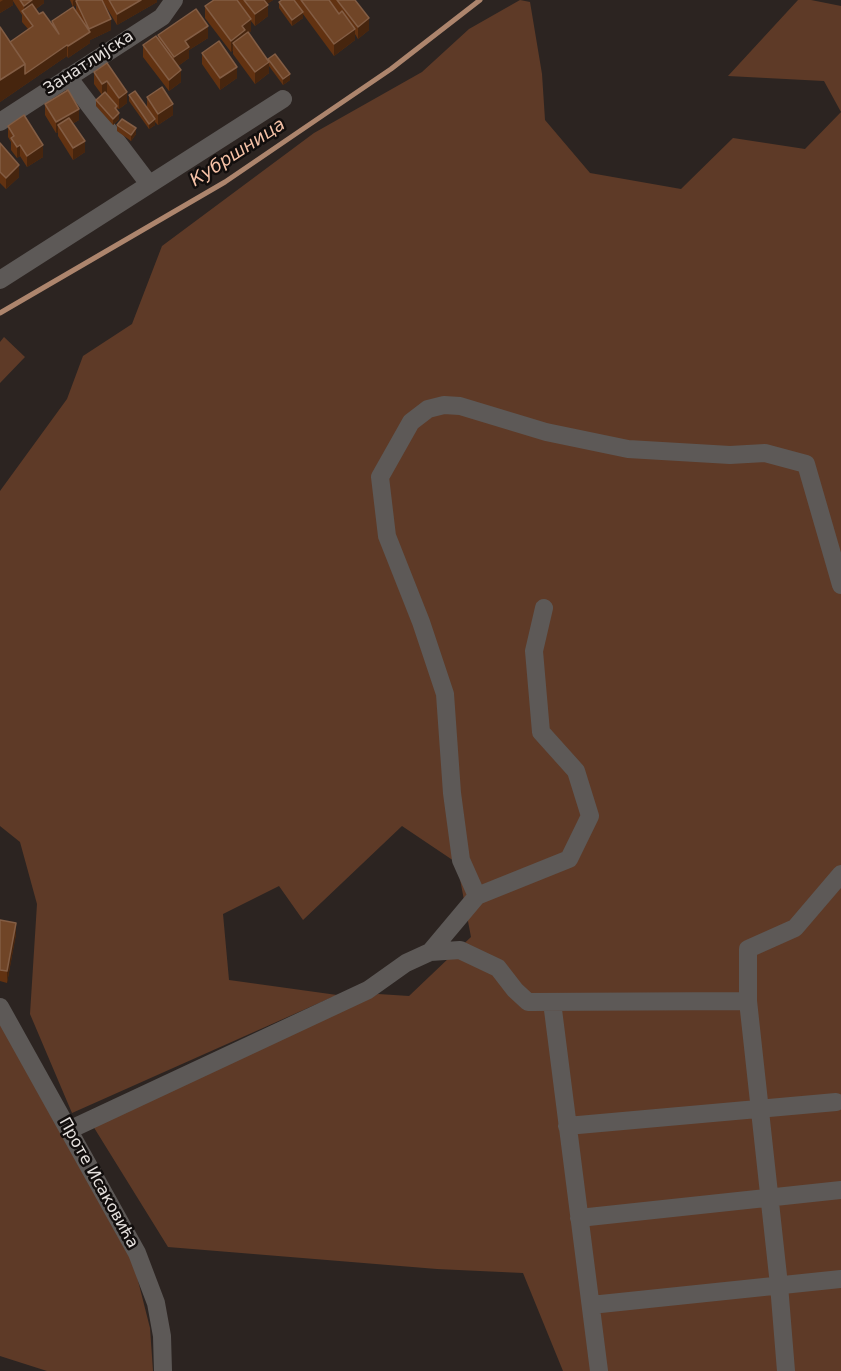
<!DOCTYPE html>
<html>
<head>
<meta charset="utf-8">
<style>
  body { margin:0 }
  canvas { display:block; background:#2c2421 }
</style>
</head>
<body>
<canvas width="841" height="1371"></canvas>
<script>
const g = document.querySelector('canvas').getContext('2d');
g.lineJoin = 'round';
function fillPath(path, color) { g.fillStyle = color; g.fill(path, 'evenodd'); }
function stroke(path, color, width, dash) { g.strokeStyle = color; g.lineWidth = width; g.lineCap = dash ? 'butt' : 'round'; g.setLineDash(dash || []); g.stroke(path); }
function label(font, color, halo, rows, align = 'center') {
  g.font = font + ' "DejaVu Sans",sans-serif'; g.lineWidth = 5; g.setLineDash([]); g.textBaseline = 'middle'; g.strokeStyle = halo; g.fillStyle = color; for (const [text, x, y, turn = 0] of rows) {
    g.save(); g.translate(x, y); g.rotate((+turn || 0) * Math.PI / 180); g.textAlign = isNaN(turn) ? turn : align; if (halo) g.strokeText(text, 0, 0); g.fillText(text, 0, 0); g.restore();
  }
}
fillPath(new Path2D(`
  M520,0L530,2L542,74L545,120L590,173L681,189L733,138L805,149L841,112L824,81L728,76L798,0H811L841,6V1371H563L523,1273L437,1269L168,1247L93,1126L378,994L409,996L471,937L457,863L402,826L303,920L279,886L223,914L229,980L337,995L72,1113L30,1014L37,904L20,842L0,826V491L67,399L83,356L132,324L162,246L314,133L422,72L469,29Z
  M4,337L25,357L0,383V342Z
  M0,1019L132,1257L150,1328L153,1371H47L0,1356Z`), '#5e3a27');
stroke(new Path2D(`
  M0,313L225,182L391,69L480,0`), '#ad856d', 5);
stroke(new Path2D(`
  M68,77L149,184
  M0,122L162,17L174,0
  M0,280L283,99
  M477,896L569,859L590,816L576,771L541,732L534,651L544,608
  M430,952L477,896L461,860L452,793L445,694L421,622L387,536L380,477L411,422L428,409L444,405L460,406L546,432L628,449L730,455L765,453L806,464L841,585
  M552,1002L599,1371
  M0,1007L137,1253L156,1303L162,1336L163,1371
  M567,1126L836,1102
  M69,1130L368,990L406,963L430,952L460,950L498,968L515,990L528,1002L748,1001
  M579,1218L841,1190
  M591,1305L841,1279
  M786,1371L779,1285L748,1001V949L795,928L841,874`), '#5d5957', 18);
fillPath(new Path2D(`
  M0,0H44V3L36,9L39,14L52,24V21L76,12V5L73,7L70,0H102L111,30L90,40V43L68,58L67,56L0,102L10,42L28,29L22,22V15L13,1V5L0,13Z
  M102,0H157V2L117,25Z
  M214,0H273L267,4L268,16L255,26L251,21V31L248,33L268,60L290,80L283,85L269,66V73L255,84L233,54V50L231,52L205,18V6Z
  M282,0H355L369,30L358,39L355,34V40L334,56L303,14V18L292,26L279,8V2Z
  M158,35L208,38L189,50V58L178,66L181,82L169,91L143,57V45L158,40Z
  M202,53L237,78L220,90L202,64Z
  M107,63L127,103L119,109L117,108L119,119L113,125L96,106V100L102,95L94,84V72Z
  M129,95L147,107V97L173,115L158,125L155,122V125L149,129L129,101Z
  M45,104L79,120L72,124L85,152L73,160L58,136V132L56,133L45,115Z
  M117,125L136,134L131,141L117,131Z
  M8,126L43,157L27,167L20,156L17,158L11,150V142L8,137Z
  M0,143L19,177L6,189L0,183Z
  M0,920L16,934L7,983L0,981Z`), '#623211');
fillPath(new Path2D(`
  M3,0H13V5L0,13V2Z
  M32,0H44V3L26,16L24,13V6Z
  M74,0H85L76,1V5L73,7V1Z
  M141,0H157V2L117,25V14Z
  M261,0H273L261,8Z
  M268,5V16L255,26V14Z
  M303,12V18L292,26V20Z
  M369,18V30L358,39V27Z
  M111,19V30L90,40V43L68,58V46L89,33V29Z
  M251,19V31L233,43V50L231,52V41L242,26Z
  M208,26V38L189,50V58L174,69V57L185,41Z
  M355,29V40L334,56V44Z
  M67,45V56L0,102V80L25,64Z
  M269,62V73L255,84V72Z
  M237,67V78L220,90V78Z
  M181,70V82L169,91V80Z
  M290,74V80L283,85V79Z
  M107,81V93L102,95V84Z
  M127,92V103L119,109V98Z
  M173,104V115L158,125V114Z
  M79,109V120L61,130L58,125V132L56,133V122Z
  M119,113V119L113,125V119Z
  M155,119V125L149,129V124Z
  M136,128V134L131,141V135Z
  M85,141V152L73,160V148Z
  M20,145V156L17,158V147Z
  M43,145V157L27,167V156Z
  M19,165V177L6,189V178Z
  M16,923V934L7,983V971Z`), '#46250e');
const building = new Path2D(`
  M20,0H32L24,6Z
  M78,0H102L111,19L89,29L76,1Z
  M109,0H141L117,14Z
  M214,0H237L251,19L242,26L245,30L231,41L205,6Z
  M244,0H264L268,5L255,14Z
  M282,0H294L303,12L292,20L279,2Z
  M301,0H329L339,14L342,11L355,29L334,44Z
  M337,0H355L369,18L358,27Z
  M32,4L39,14L43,12L59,34L52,21L73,7L90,32L68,46L67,45L25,74V64L10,42L33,26L22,11Z
  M196,9L208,26L185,41L189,47L174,57L158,35Z
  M0,27L25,64L0,80Z
  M248,32L269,62L255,72L233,43Z
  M156,36L181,70L169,80L143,45Z
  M219,41L237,67L220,78L202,53Z
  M275,54L290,74L283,79L268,59Z
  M107,63L127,92L119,98L107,81L102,84L94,72Z
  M162,87L173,104L158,114L147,97Z
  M68,90L79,109L56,122L45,104Z
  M135,91L155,119L149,124L129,95Z
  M105,92L117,106L115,108L119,113L113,119L96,100Z
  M24,115L43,145L27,156L20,145L17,147L11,138L14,136L8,126Z
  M69,118L85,141L73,148L58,125Z
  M122,119L136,128L131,135L117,125Z
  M0,143L19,165L6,178L0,172Z
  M0,920L16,923L7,971L0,970Z`);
fillPath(building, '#704527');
stroke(building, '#835d44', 1.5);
label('16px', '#e6e1de', '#120e0d', [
  ["Занатлијска",89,63,-33],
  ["Проте Исаковића",98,1183,61]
]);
label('italic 18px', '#f5c1a6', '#120e0d', [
  ["Кубршница",238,153,-33]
]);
</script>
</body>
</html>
